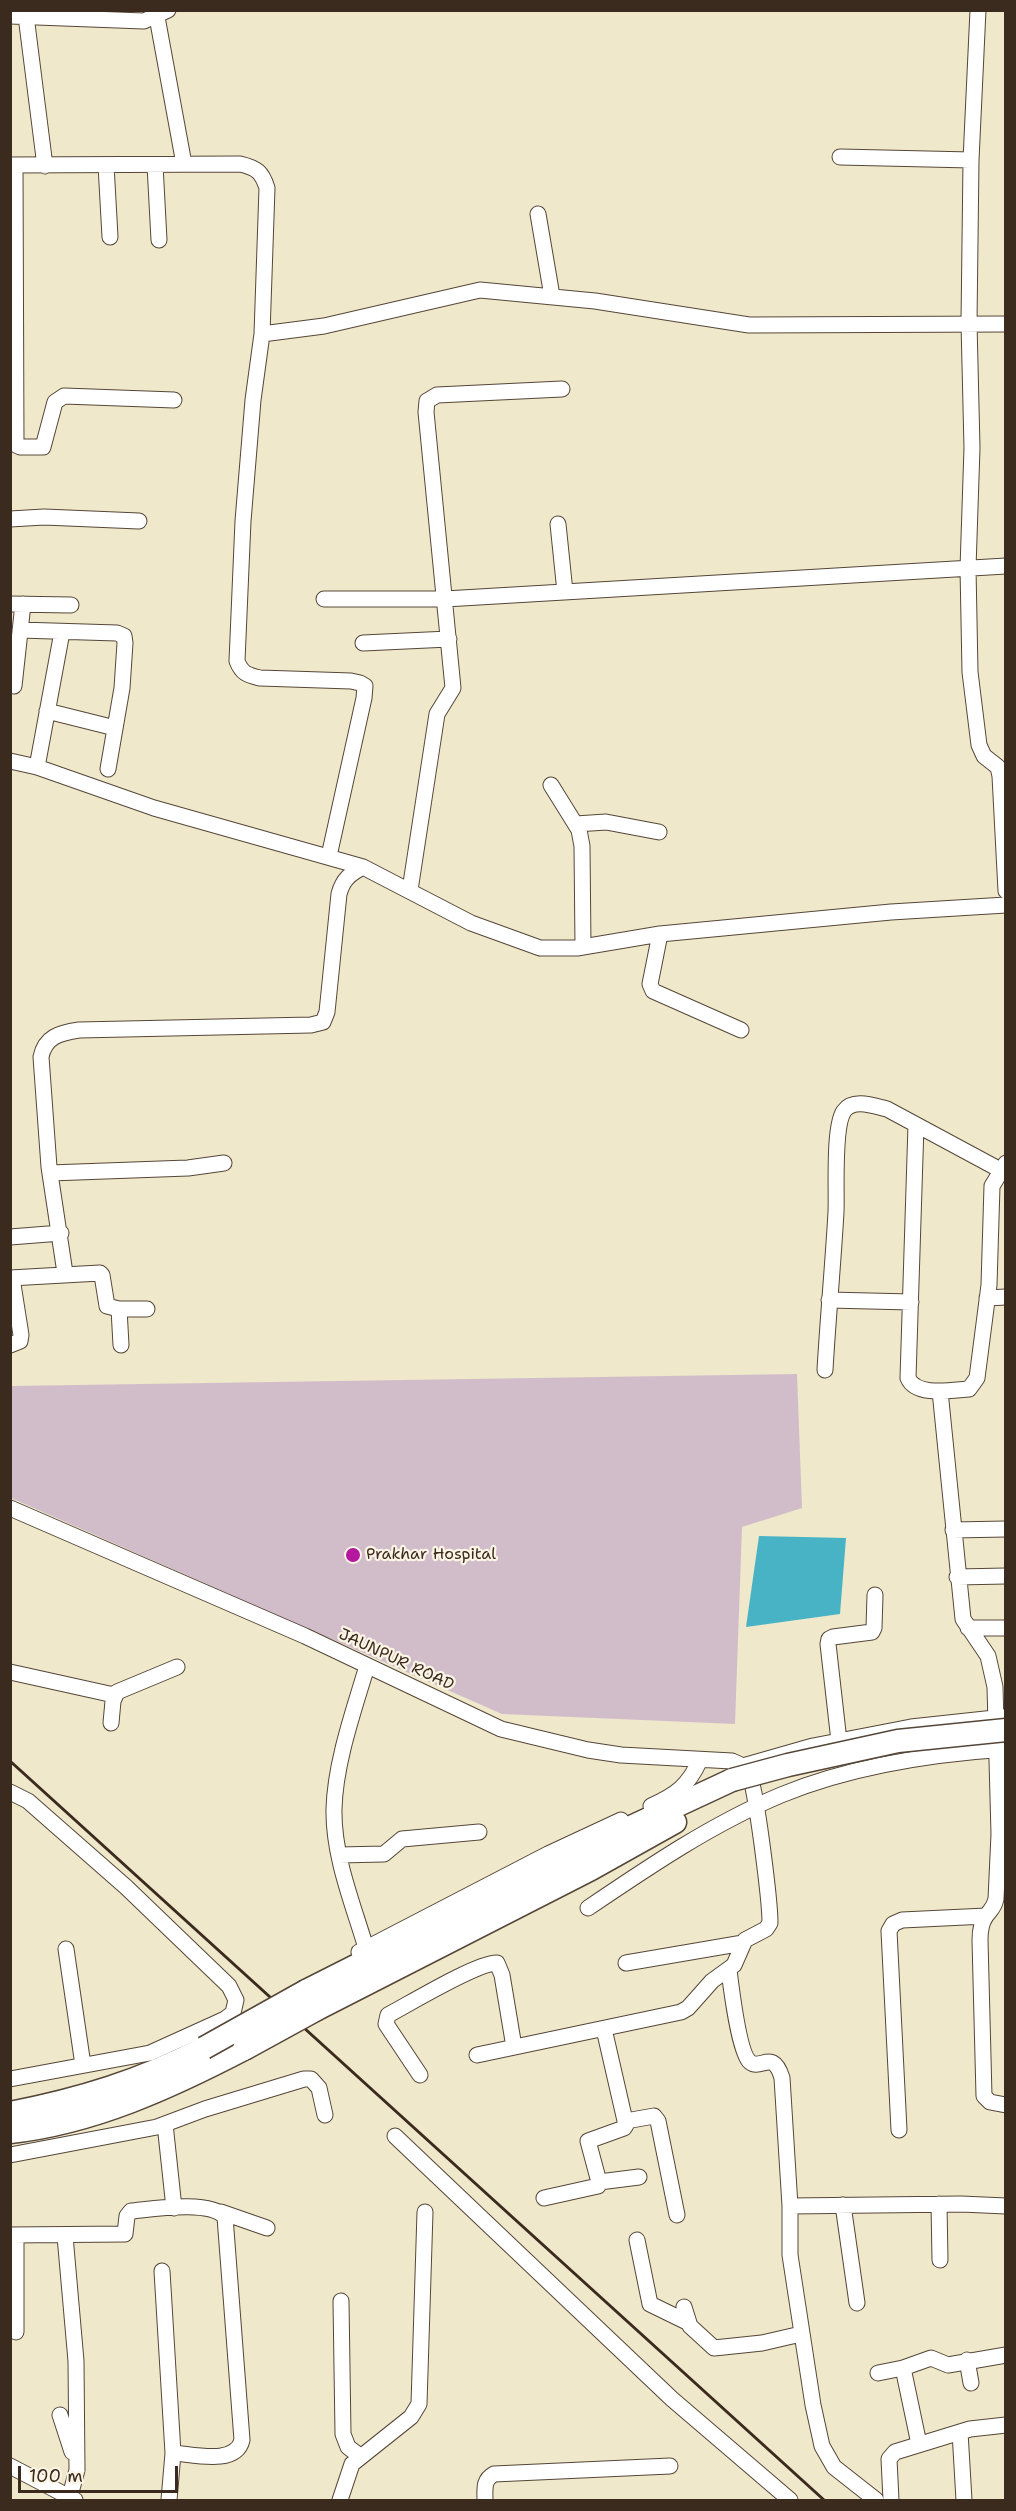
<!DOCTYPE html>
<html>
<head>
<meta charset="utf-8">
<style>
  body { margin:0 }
  #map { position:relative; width:1016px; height:2511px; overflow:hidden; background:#efe8ca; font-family:"Shantell Sans",sans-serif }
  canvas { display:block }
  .frame { position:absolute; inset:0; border:12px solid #3b2a1e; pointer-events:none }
  .scale { position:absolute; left:18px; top:2466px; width:160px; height:27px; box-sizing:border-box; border:3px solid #3b2a1e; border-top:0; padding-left:8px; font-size:18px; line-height:21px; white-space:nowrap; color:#3b2a1e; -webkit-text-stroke:4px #fcf5e5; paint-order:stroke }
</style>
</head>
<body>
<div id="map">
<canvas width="1016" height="2511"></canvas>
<div class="frame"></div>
<div class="scale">100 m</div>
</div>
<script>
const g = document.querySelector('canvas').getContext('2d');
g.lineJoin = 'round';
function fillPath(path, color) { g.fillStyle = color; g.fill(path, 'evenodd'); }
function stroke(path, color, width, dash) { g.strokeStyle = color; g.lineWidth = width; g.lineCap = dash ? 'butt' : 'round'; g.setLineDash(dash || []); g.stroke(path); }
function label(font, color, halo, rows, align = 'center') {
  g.font = font + ' "Shantell Sans",sans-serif'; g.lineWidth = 4.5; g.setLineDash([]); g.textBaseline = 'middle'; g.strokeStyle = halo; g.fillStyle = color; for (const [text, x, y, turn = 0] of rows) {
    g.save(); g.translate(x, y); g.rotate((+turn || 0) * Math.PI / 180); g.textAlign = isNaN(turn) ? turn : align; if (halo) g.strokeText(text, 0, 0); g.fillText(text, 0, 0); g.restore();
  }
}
fillPath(new Path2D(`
  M797,1374L802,1508L742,1527L735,1724L502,1714L11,1498V1386Z`), '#d1bdca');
fillPath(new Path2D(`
  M759,1536L846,1538L840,1614L746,1627Z`), '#49b3c6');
const minor = new Path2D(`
  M978,10L971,160L969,323L972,448L968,568L970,672L979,745L984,756L998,767L1000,776L1006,891
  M10,16L144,21L168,10
  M26,16L45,166
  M157,17L184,164
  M840,157L971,160
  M10,165L240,164C257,168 262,172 267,188L262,334L253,400L243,521L237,661C242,674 248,675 260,678L351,681L360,683L365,686L364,698L329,856
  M15,165L16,445L20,447H43L55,402L64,396L174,400
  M106,165L110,237
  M155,165L159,240
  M538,214L552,296
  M262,334L324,326L480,290L595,301L749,325L1006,324
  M10,519L44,517L139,521
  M558,524L565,592
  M324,599H445L1006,566
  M10,604L71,605
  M20,630L117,633L124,636L125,643L122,688L108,769
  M363,643L449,639
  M14,686L23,604
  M47,711L115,728
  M10,761L37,767L154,808L363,867L471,923L540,948H577L660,934L891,912L1006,905
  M37,767L62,632
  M551,785L579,830L582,846L583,947
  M576,824L606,822L659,832
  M410,890L437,714L453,688L426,412L427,401L437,395L562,389
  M660,934L650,984L653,991L741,1030
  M916,1125L908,1378C916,1397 952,1390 969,1389L977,1378L989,1285L992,1186L1006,1163
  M50,1173L188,1168L224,1163
  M10,1237L61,1233
  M65,1273L49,1167L41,1057C45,1037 59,1033 79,1030L311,1025L323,1022L327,1012L339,894C343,879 350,874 363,867
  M10,1278L100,1273L102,1275L107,1306L119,1309H147
  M987,1298L1006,1297
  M829,1300L911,1302
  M119,1309L121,1345
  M10,1345L20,1341L21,1335L12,1278
  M825,1370C828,1317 833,1265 836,1212C837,1191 833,1126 844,1111C853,1098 874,1106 887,1109L1006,1173
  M940,1391L963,1619L988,1656L995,1687L999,1834L996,1899C994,1908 991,1909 986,1916C981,1923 980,1933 980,1940L984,2096L990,2102L1006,2105
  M10,1508L305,1636L501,1729L588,1750L621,1755L732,1761C738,1764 744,1765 748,1771C756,1785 770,1902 770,1923L766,1929L745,1940L734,1965L712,1981L688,2008L681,2012L477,2055
  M953,1530L1006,1529
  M957,1577L1006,1576
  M968,1628H1006
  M10,1672L114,1695
  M111,1723L113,1701L117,1692L177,1667
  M839,1741L828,1644L829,1639L833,1637L872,1632L874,1628L875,1595
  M743,1766L813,1746L911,1727L1004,1717
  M10,1792L28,1801L126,1887L229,1986L236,2000L233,2013L225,2019L150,2053L10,2079
  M651,1806C677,1794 688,1786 700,1760
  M339,1855L384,1854L402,1839L479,1832
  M588,1908C650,1866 712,1824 781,1795C851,1766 931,1754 1006,1749
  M366,1948C353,1904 333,1856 334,1809C335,1763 354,1710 367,1666
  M66,1949L83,2065
  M359,1952L548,1854L621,1820
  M626,1963L743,1943
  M729,1970C731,1986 739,2053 750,2062C761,2071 773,2048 782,2078L790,2206V2255L813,2405L822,2446L834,2467L876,2500
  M420,2075L386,2024L388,2015C409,2004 478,1962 497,1963L502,1975L514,2047
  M626,2121L654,2116L658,2121L677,2215
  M165,2124L174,2208
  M899,2130L889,1931L893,1924L902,1920L986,1916
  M395,2136L672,2399L790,2500
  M10,2155L157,2127L205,2109L304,2079H311L319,2088L325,2115
  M599,2182L639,2177
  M544,2198L598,2186L599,2182L588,2141L624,2128L626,2125L604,2029
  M939,2204L940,2260
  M843,2205L857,2303
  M790,2206L961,2204L1006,2206
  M221,2212L267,2228
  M10,2235L125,2234L127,2216L131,2211C153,2209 210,2200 225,2217L242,2440C236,2466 192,2454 173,2453
  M16,2236V2332
  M65,2236L76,2361L77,2470L70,2496
  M637,2240L650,2304L687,2322
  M162,2271L173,2453L169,2500
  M341,2301L343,2434L348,2447L360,2456
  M684,2307L690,2326L714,2348L762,2343L801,2334
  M967,2360L971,2383
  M903,2368L919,2444
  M878,2373L903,2368L931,2358L948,2365L1006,2355
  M60,2415L72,2452
  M960,2432L964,2500
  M10,2466L75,2500
  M340,2500L352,2464L411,2417L419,2404L425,2212
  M485,2500C485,2489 483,2480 494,2474L670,2466
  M891,2500L889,2459L895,2452L970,2429L1006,2425`);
const highway = new Path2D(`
  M306,1991L631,1827L732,1780
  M317,2009L591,1869L675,1822
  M10,2113C81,2099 140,2081 204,2048
  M10,2132C93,2123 171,2087 244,2049`);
stroke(minor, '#564638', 17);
stroke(highway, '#564638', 25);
stroke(minor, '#fff', 15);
stroke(highway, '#fff', 22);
stroke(new Path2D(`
  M10,1761L824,2500`), '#3b2a1e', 3);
const highwayBridge = new Path2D(`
  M732,1780L788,1765L898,1741L1006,1730
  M204,2048L306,1991
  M244,2049L317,2009`);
stroke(highwayBridge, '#564638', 25, []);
stroke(highwayBridge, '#fff', 22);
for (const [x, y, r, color] of [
  [353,1555,8,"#b5179e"]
]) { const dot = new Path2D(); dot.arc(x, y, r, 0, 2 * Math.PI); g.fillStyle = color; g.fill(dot); stroke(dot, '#fcf5e5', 2); }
label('16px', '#3b2a1e', '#fcf5e5', [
  ["Prakhar Hospital",366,1555]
], 'left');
label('16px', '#3b2a1e', '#fcf5e5', [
  ["JAUNPUR ROAD",396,1660,25]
]);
</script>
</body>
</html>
